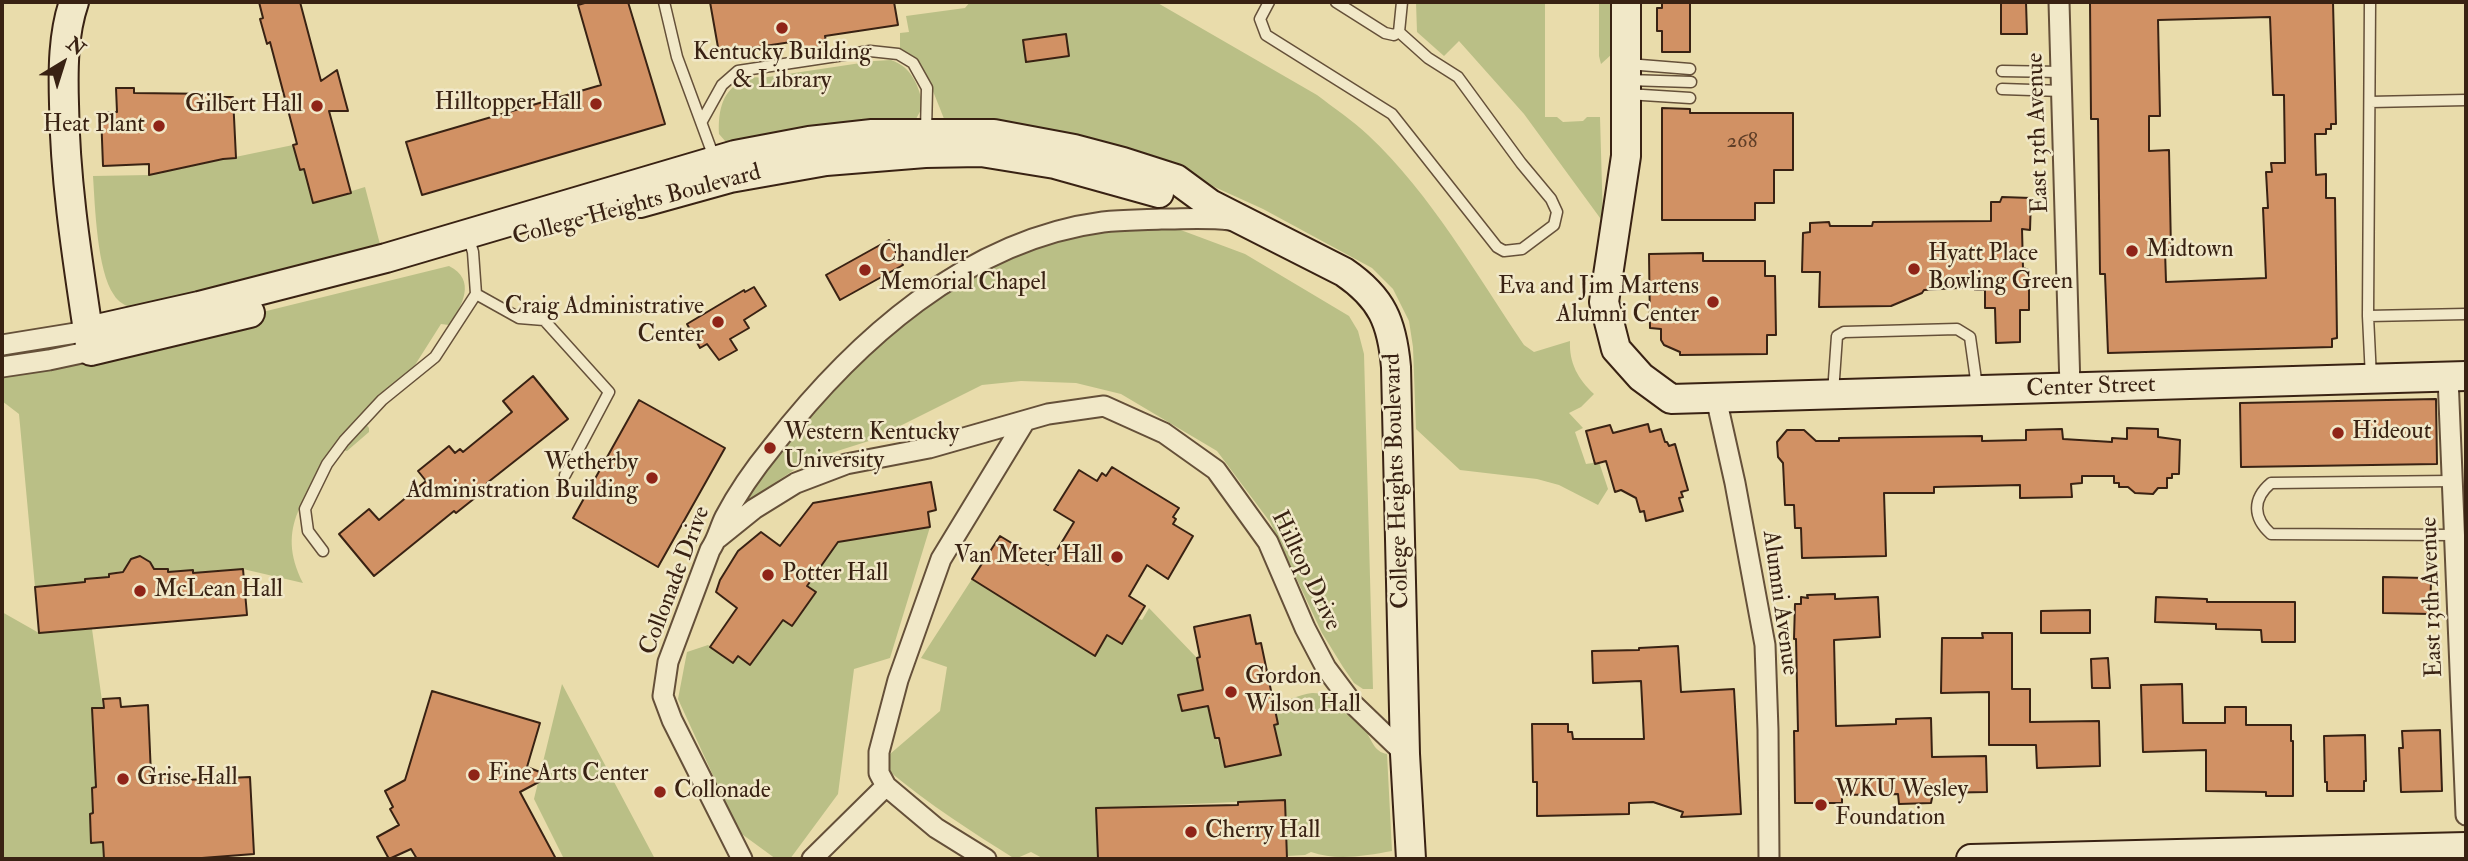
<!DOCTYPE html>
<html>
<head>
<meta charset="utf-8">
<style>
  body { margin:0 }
  #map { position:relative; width:2468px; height:861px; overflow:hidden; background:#e9dcab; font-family:"IM FELL Double Pica",serif }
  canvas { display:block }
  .frame { position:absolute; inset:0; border:4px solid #392213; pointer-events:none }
  .north { position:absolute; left:28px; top:28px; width:70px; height:70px; -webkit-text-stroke:5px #f1e8c8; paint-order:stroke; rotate:38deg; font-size:19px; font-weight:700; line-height:28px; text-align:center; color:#392213 }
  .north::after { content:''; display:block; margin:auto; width:24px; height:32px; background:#392213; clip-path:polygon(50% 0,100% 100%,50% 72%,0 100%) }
</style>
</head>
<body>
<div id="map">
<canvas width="2468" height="861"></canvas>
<div class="frame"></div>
<div class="north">N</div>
</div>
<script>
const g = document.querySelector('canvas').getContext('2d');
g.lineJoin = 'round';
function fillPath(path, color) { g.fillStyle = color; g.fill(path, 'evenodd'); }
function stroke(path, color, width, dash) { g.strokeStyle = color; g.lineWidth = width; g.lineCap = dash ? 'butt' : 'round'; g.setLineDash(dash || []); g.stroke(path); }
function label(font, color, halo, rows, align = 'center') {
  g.font = font + ' "IM FELL Double Pica",serif'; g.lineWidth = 5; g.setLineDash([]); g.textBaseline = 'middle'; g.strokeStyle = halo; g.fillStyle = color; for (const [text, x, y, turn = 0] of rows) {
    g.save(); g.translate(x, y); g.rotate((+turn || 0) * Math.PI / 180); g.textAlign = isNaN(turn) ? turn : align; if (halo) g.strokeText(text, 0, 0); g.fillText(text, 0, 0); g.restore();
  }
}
fillPath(new Path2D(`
  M970,2H1156L1317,95C1334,108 1352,120 1368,135C1431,194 1476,274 1524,345L1534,352L1570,341C1569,363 1578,379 1594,394L1581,407L1569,413L1583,428L1575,432L1586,464L1599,462L1608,489L1598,505L1559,485L1537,479L1460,470L1416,429L1413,347L1409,321L1393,289L1372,268L1263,209L1186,174L946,123C935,98 926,63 900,50V33L909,32L906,16L965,8Z
  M1416,2H1545V117H1557L1563,122L1583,121L1587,117H1600L1603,222L1524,114L1459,41L1444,56L1417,32Z
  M1599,2H1610L1612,54L1601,64L1599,56Z
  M891,60C912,67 919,86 923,106L916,119L726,142L719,134C718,111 722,89 745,80C751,78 755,76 761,78L874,61Z
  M293,145L304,169L313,203L365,187L381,248L302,269L131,308C125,305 118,302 114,295C97,271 95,206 93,176L149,175Z
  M1101,226L1178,229L1245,254L1349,316L1358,331L1364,354L1373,689H1363L1354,683L1343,667L1322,633L1270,522L1217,451L1121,394L1076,383L1021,381L982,385L872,440L809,460L764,490L728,520L778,449L845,372L948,288L1018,250Z
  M449,266C477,280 462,306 449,325L441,324L415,365L360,417L369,428V432L347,451L338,449C307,495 274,526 303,583L243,569L193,573L192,570L168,572V569L153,570L150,562L140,556L131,559L124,570L109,574V577L85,579V582L35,587L19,414L2,401L3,376Z
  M930,527L890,658L854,669L838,794L790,859H776L739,832L678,699L687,652L708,645L733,663L738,656L783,620L792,626L816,592L807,586L838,542Z
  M972,579L1094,655L1107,635L1122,644L1137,618L1142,620L1149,608L1197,658L1203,690L1178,695L1182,711L1208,706L1225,767L1281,755L1274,725L1278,724L1274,705C1285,702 1300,694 1312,693C1332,692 1354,715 1365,730C1372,740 1374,752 1387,754L1392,851C1365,856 1336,861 1311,852L1305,855L1287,856L1284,800L1096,808L1098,859H1044L1031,852L1015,859C972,832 930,805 890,772V754L940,711L947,667L921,658Z
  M2,612L39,633L92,629L103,708L92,709L96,788H92L93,813L90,814L91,842H103L104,859H2Z
  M562,684L655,859H564L534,799Z`), '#babf86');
const building = new Path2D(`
  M259,2H300L321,81L337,70L348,111H329L351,193L313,203L304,169L300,170L293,145L297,144L270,42L267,44L260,19L263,18Z
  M588,2H628L665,124L422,195L406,142L601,85L578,5Z
  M710,2H894L898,25L825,36L827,46L792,52L791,42L719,53Z
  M1662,2H1690V52H1662V31H1657V8H1662Z
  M2001,2H2026L2027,34H2001Z
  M2090,2H2333L2336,124H2331V129H2326V134H2315L2316,175L2326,174V198H2335L2337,338L2332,339V347L2108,353L2105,274H2100L2098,119H2091ZM2270,17L2273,95H2284L2285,163H2271L2272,172H2266L2268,208H2263L2266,278L2166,282L2165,250H2171L2169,150L2149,151V116H2160L2158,20Z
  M1066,34L1069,56L1026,62L1023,40Z
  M116,88H134V93L216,94V97H233L236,158L223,159L149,175V164L103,166L101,113L117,112Z
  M1662,108L1690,109V113H1793V170H1774V203H1755V220H1662Z
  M2002,197L2031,198L2030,230L2022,229L2023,268L2029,270V310H2020V342L1996,343L1995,308H1985V290H1975V287L1924,290L1922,293L1891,306L1819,307L1820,272H1802L1803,233L1810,232V223L1829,222L1830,226H1872L1873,222L1991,221V202H2000Z
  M889,240L903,265L840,300L826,275Z
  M1703,253V261H1765V276H1775L1776,335H1767V354L1680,355V352L1664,345L1661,340V329L1650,328L1649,254Z
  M754,287L766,306L744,320L749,328L730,339L737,350L719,360L707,344L700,348L687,324L744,290L745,292Z
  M533,376L568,419L487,483L490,486L456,513L454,511L374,576L339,534L369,509L379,520L426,481L418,471L449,446L455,453L460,449L463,452L512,412L503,401Z
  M2436,399L2437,464L2241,467L2240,403Z
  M639,400L725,448L658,567L573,518Z
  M1648,424L1650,432L1661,429L1665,442H1667L1669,446L1675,444L1688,490L1681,492L1683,497L1679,498L1683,511L1646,521L1644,511L1640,512L1636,498L1621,490L1615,492L1606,461L1595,464L1586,431L1610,425L1613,433Z
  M2127,428L2158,429V437L2180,440L2179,474H2172V478H2167V488H2158L2153,494L2135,493L2128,487H2119V483H2114V476H2082V483L2071,484L2072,497L2020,498V485L1934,487V493H1884L1886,556L1802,558L1801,528H1795L1794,505H1785L1783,463L1778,457L1777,442L1787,430H1804L1816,441H1839V438L1982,436V441L2026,440V430L2062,429L2063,439L2112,442V438L2127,439Z
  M1112,467L1179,508L1173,517L1176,519L1173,524L1193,536L1168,579L1147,565L1129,596L1145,606L1122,644L1107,635L1095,656L972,579L1000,536L1048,565L1074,522L1054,510L1079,470L1097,481L1102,473L1106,476Z
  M931,482L936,510L928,512L930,527L838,542L807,586L816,592L792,626L783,620L750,665L738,656L733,663L710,647L737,608L716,592L720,580L738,551L761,532L780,546L813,503Z
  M140,556L150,562L154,569H168V572L193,570V573L243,569L247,615L39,633L35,587L85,582V579L109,577V574L123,572L131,559Z
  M2383,577L2425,578L2424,581H2431L2430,614L2383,613Z
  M1835,594V599L1878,597L1880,637L1834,640L1836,726L1896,724V719L1931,718L1932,757L1986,756L1987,792L1933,793L1931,803L1899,804L1898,794L1842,795V803H1795L1794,731H1798L1796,639H1794L1795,604H1801V597L1808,598L1807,595Z
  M2156,597L2207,599V602H2295V642H2262L2261,630L2216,629V624L2155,622Z
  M2090,610V633H2041V611Z
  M1250,615L1256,644L1261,643L1278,724L1274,725L1281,755L1225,767L1219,738H1215L1208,706L1182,711L1178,695L1203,690L1197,658L1200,657L1194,627Z
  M1982,633H2012V689H2030V722L2099,721L2100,766L2037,768L2036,745H1989V692L1941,693L1942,638H1983Z
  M1678,646L1681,692L1734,689L1741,814L1681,817L1683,812L1653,802L1629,803V814L1537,816V782H1533L1532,724H1568V732H1572L1573,739H1644L1641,681L1593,683L1592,651L1639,650V648Z
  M2108,658L2110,688H2092L2091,659Z
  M2182,684L2183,723H2225V707H2246V725H2291V741H2293V796H2266V792L2206,791V750L2143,752L2141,685Z
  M432,691L540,723L527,767L550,776L520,792L556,859H417L411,849L389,859L377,837L399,825L390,809L393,807L385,791L405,780Z
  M120,698L121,707L148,705L151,775L185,773V780L250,777L254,854L189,859H104L103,842L91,843L90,814L93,813L92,788L96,787L92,708H104L103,699Z
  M2440,730L2442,791L2401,792L2399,748H2403L2402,731Z
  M2365,735L2366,781H2364V791H2327V782H2325L2324,736Z
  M1285,800L1287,859H1098L1096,808L1238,805V802Z`);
fillPath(building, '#d19164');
stroke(building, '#392213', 2);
const lane = new Path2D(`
  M664,2L677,57L715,160
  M1269,2L1260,19L1266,35L1392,114L1497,247L1504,251L1522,249L1554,225L1557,212L1551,199L1521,163L1458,77L1428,58L1399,32
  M1336,2L1385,33L1394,35L1399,32
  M1399,32L1402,2
  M1628,64L1690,69
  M2002,71L2061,72
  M1628,80L1691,82
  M2002,89L2062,91
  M1627,94L1690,98
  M2370,102L2466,100
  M702,121L722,85L738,71L870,51L898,54L913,63L927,88L926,131
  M468,236L473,252L476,294L519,318L544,320L609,392L565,475
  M2368,316L2370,2
  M2371,378L2368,316L2466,314
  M1833,393L1837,336L1844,332L1957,329L1970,337L1977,387
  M2452,481L2271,483C2252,499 2253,518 2271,534L2454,535
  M323,551L308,531L305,509L327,464L344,441L382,400L435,357L476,294`);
const street = new Path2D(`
  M2059,2L2070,388
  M2,345L88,331
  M2,367L49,360L91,351
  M2448,377L2466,815
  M1716,398L1735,483L1765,645L1768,730L1769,859
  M718,538L754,509L796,483L846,464L929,448L1048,414L1104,406L1164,433L1216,470L1268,542L1305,628L1326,668L1353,704L1405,754
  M742,859L672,720L663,696L668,662L710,550C718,538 719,529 725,517C738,492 755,468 773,446C854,342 966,240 1103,222C1122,220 1142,220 1161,219C1184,219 1206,217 1230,220
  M812,859L886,786
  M986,859L936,828L886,786L879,773V752L898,680L941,559L1025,421`);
const secondary = new Path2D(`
  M74,2C63,34 63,70 64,104C65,187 79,269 91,351L250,313
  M1626,2V156L1604,302L1616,349L1641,377L1671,399L2466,376
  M640,203L730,178L826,161L925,153L981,152L1055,164L1159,193
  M88,331L199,306L386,258L735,155L809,141L872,134H994L1074,149L1123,162L1176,179L1210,204L1344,272C1382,298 1392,322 1396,367L1405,754L1411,859
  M1971,859L2466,847`);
stroke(lane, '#655039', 13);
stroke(street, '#655039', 23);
stroke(secondary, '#392213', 32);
stroke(lane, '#f1e8c8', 10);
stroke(street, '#f1e8c8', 19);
stroke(secondary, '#f1e8c8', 28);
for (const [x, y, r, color] of [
  [782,28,7,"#8f2418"],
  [596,104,7,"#8f2418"],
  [317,106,7,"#8f2418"],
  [159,126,7,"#8f2418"],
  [2132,251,7,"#8f2418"],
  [1914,269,7,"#8f2418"],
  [865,270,7,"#8f2418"],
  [1713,302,7,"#8f2418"],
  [718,322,7,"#8f2418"],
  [2338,433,7,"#8f2418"],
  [770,448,7,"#8f2418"],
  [652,478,7,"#8f2418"],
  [1117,557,7,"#8f2418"],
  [768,575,7,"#8f2418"],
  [140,591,7,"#8f2418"],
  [1231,692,7,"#8f2418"],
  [474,775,7,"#8f2418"],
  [123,779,7,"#8f2418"],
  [660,792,7,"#8f2418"],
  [1821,805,7,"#8f2418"],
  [1191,832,7,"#8f2418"]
]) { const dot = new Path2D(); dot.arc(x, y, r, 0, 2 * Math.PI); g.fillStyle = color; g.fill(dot); stroke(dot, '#f1e8c8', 2.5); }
label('21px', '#5f3e27', null, [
  ["268",1742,142]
]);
label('24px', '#392213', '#f1e8c8', [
  ["Kentucky Building",782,54,"center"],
  ["& Library",782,82,"center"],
  ["Hilltopper Hall",582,104,"right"],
  ["Gilbert Hall",303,106,"right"],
  ["Heat Plant",145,126,"right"],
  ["Midtown",2146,251],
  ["Hyatt Place",1928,255],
  ["Bowling Green",1928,283],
  ["Chandler",879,256],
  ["Memorial Chapel",879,284],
  ["Eva and Jim Martens",1699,288,"right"],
  ["Alumni Center",1699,316,"right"],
  ["Craig Administrative",704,308,"right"],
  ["Center",704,336,"right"],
  ["Hideout",2352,433],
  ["Western Kentucky",784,434],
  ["University",784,462],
  ["Wetherby",638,464,"right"],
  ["Administration Building",638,492,"right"],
  ["Van Meter Hall",1103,557,"right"],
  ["Potter Hall",782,575],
  ["McLean Hall",154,591],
  ["Gordon",1245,678],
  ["Wilson Hall",1245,706],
  ["Fine Arts Center",488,775],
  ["Grise Hall",137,779],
  ["WKU Wesley",1835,791],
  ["Foundation",1835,819],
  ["Collonade",674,792],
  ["Cherry Hall",1205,832]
], 'left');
label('24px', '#392213', '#f1e8c8', [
  ["East 13th Avenue",2039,133,-92],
  ["College Heights Boulevard",637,206,-15],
  ["Center Street",2091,388,-2],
  ["College Heights Boulevard",1398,481,-92],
  ["Hilltop Drive",1305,571,64],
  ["Collonade Drive",676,581,-69],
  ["East 13th Avenue",2433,597,-92],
  ["Alumni Avenue",1779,603,82]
]);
</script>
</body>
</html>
